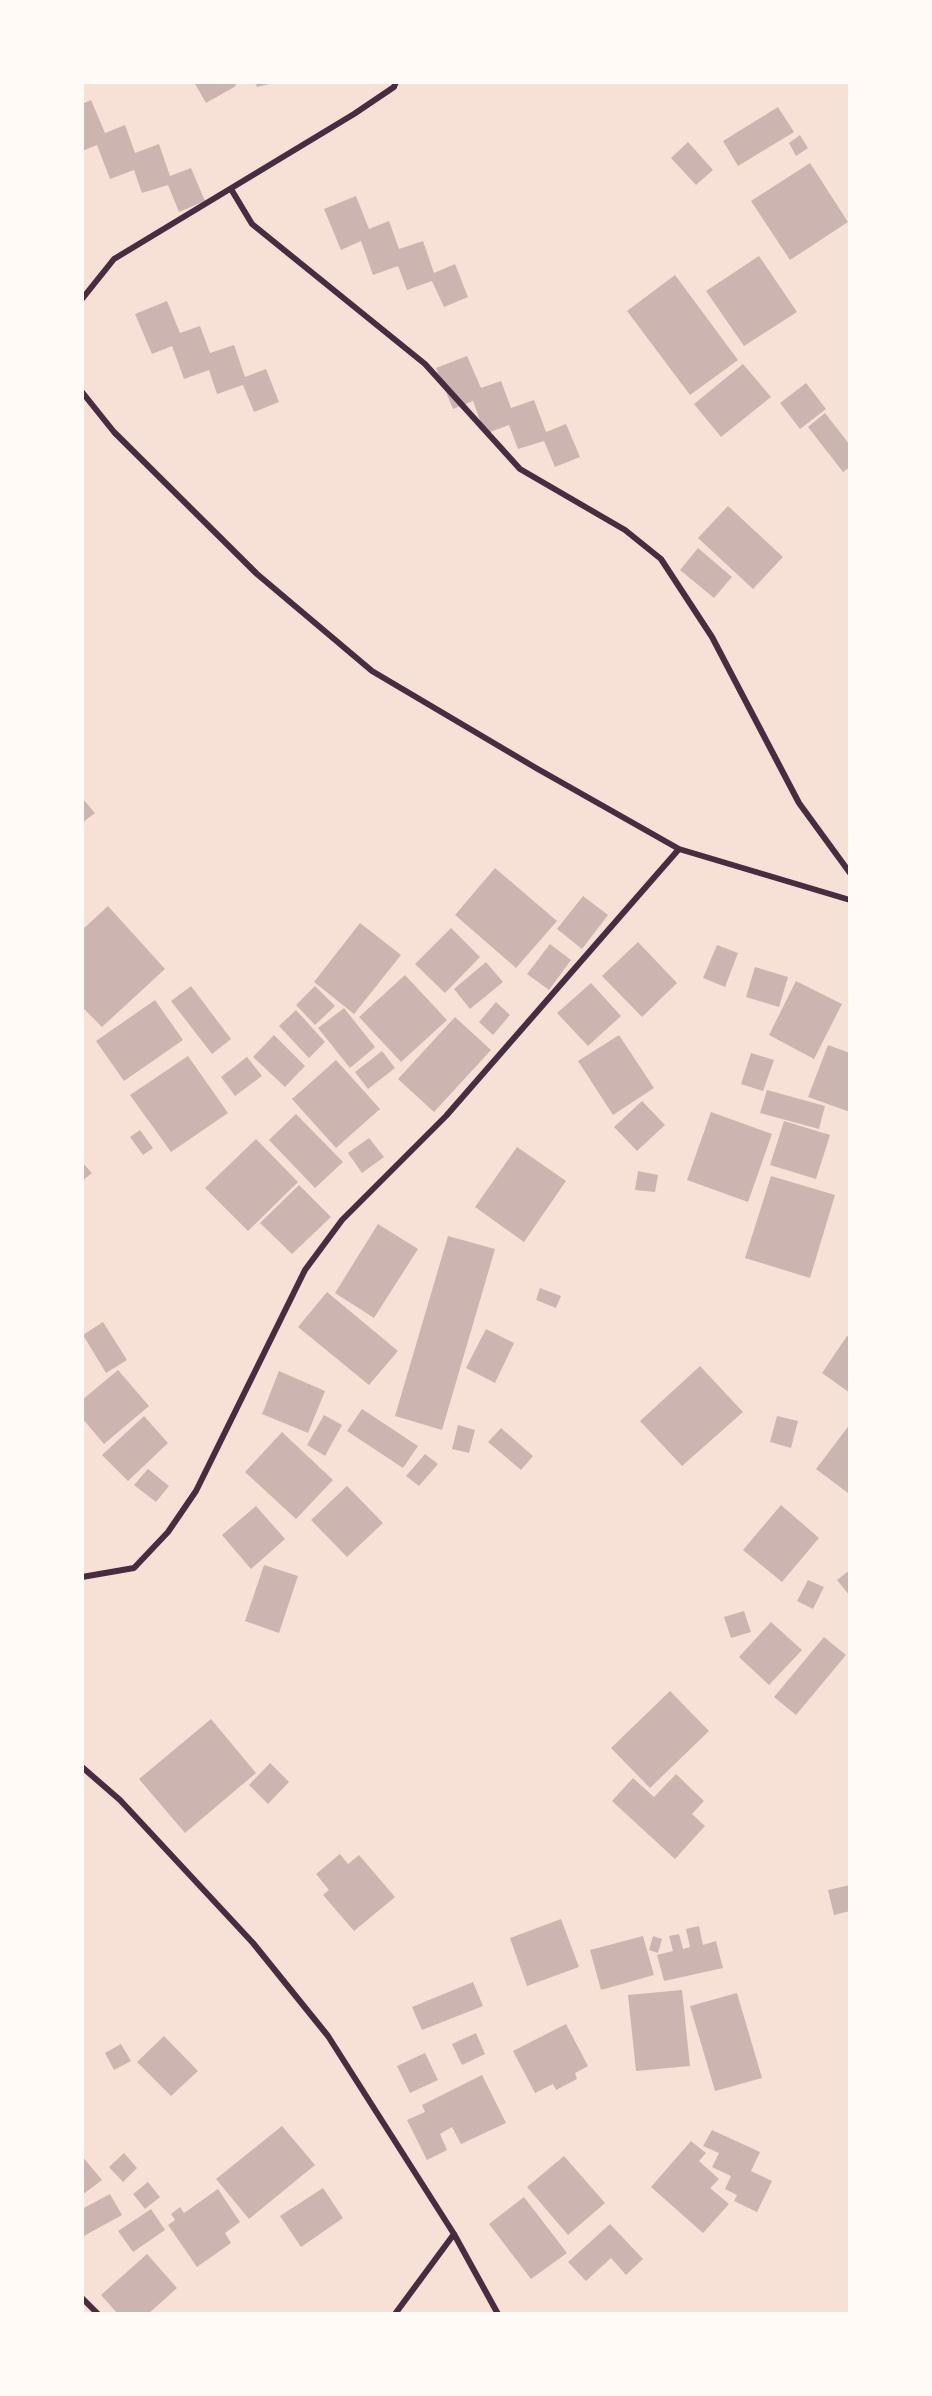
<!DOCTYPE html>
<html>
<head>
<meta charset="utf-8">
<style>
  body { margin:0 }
  #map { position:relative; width:932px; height:2396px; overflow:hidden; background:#f7e1d7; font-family:"Exo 2",sans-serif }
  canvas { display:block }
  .frame { position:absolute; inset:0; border:84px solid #fffaf5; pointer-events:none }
</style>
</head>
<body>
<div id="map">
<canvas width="932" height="2396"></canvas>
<div class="frame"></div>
</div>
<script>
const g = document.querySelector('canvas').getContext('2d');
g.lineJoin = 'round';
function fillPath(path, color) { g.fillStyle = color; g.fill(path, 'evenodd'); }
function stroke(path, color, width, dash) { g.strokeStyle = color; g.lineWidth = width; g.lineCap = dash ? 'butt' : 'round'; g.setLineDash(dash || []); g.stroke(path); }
fillPath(new Path2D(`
  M194,82H234L236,86L206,103Z
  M255,82H273V83L257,87Z
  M91,100L105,133L125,125L135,153L159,144L170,176L191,168L205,201L179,212L168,185L142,193L134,170L110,179L97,145L82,151V104Z
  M778,107L794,132L738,166L723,141Z
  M800,135L808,148L796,156L789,143Z
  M688,142L713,170L696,185L671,158Z
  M810,163L848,222L790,260L751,201Z
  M356,196L369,229L389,221L399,249L423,241L434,273L455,264L468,297L444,307L432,281L407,290L398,266L373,275L361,241L341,250L324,209Z
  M759,256L797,312L744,346L706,291Z
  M675,275L738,360L690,395L627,311Z
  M167,301L180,333L200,326L210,353L234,345L245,377L266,369L279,402L254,412L243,385L217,394L209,370L184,379L172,346L152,354L135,314Z
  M467,356L481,388L501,381L511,408L534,400L546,432L566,424L580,457L555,467L544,441L518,449L509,425L485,434L473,401L453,409L436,368Z
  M743,364L771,397L721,437L694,404Z
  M806,383L826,409L800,429L780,403Z
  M825,413L850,445V467L843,472L808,427Z
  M728,506L783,557L753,589L698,538Z
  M698,548L732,577L714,598L680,570Z
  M82,798L95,813L82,823Z
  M495,868L557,921L516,968L455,915Z
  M583,896L608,915L582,949L557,929Z
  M108,906L165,969L102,1027L82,1007V930Z
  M360,923L401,955L354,1014L314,982Z
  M451,928L480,957L445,993L415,964Z
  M638,942L677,983L642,1017L602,976Z
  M550,944L571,960L549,990L527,974Z
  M717,945L738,953L725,987L703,978Z
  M486,962L503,982L470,1009L454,989Z
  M755,967L788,977L779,1007L746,997Z
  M405,975L447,1020L401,1062L359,1017Z
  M796,981L842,1004L814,1059L769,1035Z
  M591,983L621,1016L588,1046L557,1013Z
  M191,986L231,1039L212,1054L171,1001Z
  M315,986L335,1006L315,1025L296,1005Z
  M155,1000L183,1040L124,1081L96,1041Z
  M496,1002L510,1015L493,1035L479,1022Z
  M344,1008L375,1047L350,1068L318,1028Z
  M296,1010L325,1042L309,1058L279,1026Z
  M455,1017L491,1050L434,1112L398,1079Z
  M274,1035L305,1066L285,1087L253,1057Z
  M619,1035L654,1088L613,1115L578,1061Z
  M828,1045L850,1053V1112L808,1097Z
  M382,1051L395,1068L368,1089L355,1072Z
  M751,1053L774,1060L763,1091L741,1084Z
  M188,1056L228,1113L171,1152L130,1095Z
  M247,1057L262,1076L235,1096L221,1077Z
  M336,1060L380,1109L336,1148L292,1099Z
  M767,1090L825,1106L819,1129L760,1113Z
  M642,1101L665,1125L637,1151L614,1127Z
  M711,1112L772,1134L748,1202L687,1180Z
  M296,1114L343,1162L315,1188L269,1140Z
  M784,1121L830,1135L816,1179L770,1165Z
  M140,1130L153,1148L143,1155L130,1137Z
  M369,1138L384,1157L362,1173L348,1153Z
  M256,1139L298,1182L248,1231L205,1188Z
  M517,1147L566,1181L524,1242L475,1207Z
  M82,1162L92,1173L82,1181Z
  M638,1171L658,1175L655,1192L635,1190Z
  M771,1176L835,1195L810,1278L745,1258Z
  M299,1185L331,1217L292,1254L260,1223Z
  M378,1224L418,1249L374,1318L335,1293Z
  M448,1236L495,1249L442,1430L395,1416Z
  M540,1288L561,1296L556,1308L536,1300Z
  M327,1292L398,1351L369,1385L298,1327Z
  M103,1322L127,1360L106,1373L83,1335Z
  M486,1329L514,1343L495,1383L466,1368Z
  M847,1336L850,1338V1393L822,1373Z
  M700,1366L743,1412L682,1466L640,1421Z
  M118,1370L149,1406L104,1444L82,1418V1400Z
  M279,1371L325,1391L308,1433L262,1414Z
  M362,1409L418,1446L403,1468L347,1431Z
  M324,1415L342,1425L325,1456L307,1445Z
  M144,1416L168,1443L128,1481L102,1455Z
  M777,1416L798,1421L791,1448L770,1442Z
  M850,1424V1491L848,1493L816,1469Z
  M458,1425L475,1430L469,1453L452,1449Z
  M501,1428L533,1456L521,1470L488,1442Z
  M282,1432L333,1480L296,1519L245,1472Z
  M425,1454L438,1464L419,1486L406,1476Z
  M148,1469L169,1486L156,1502L134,1485Z
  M347,1486L383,1523L347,1557L311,1520Z
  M781,1505L819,1538L782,1582L743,1550Z
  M256,1506L285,1539L251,1569L222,1535Z
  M264,1565L298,1576L279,1633L245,1621Z
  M850,1570V1596L837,1580Z
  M808,1580L824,1587L813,1609L797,1601Z
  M744,1611L751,1632L731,1638L724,1617Z
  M771,1622L802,1650L769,1685L739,1657Z
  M824,1637L846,1655L796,1715L774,1697Z
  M670,1691L709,1731L650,1788L611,1748Z
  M211,1719L256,1773L185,1833L139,1779Z
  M270,1763L289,1782L268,1804L249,1785Z
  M676,1774L704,1801L692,1814L705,1826L675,1859L612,1801L633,1778L654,1797Z
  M340,1854L348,1864L359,1855L395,1897L354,1931L323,1895L329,1890L316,1874Z
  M850,1885V1911L834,1915L828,1890Z
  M561,1919L579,1967L527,1986L510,1938Z
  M699,1926L703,1945L716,1941L723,1968L664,1981L657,1955L673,1951L669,1936L679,1934L683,1949L690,1947L686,1929Z
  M643,1936L654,1975L601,1990L590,1950Z
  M653,1936L662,1939L658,1953L649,1950Z
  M473,1982L483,2006L422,2030L412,2007Z
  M682,1990L690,2066L636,2071L628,1995Z
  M737,1993L762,2078L715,2091L690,2006Z
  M566,2024L588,2066L575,2073L577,2079L556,2090L553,2084L535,2093L513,2051Z
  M476,2033L485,2054L462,2065L452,2044Z
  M164,2036L198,2071L171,2096L137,2062Z
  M121,2044L131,2061L114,2070L105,2053Z
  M425,2053L438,2080L410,2093L397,2066Z
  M482,2075L506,2123L461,2144L452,2127L440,2134L447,2150L427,2160L407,2120L425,2112L422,2105Z
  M282,2126L315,2165L249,2219L216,2179Z
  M712,2130L760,2152L751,2171L772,2181L757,2212L734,2201L737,2195L725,2189L731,2176L712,2167L719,2153L703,2146Z
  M691,2141L706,2153L699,2161L719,2179L710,2188L729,2204L703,2233L651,2187Z
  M124,2153L137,2168L123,2182L109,2167Z
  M82,2156L102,2180L82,2195Z
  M564,2156L605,2203L568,2235L527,2187Z
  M148,2182L160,2197L145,2209L133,2194Z
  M323,2188L343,2218L301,2247L280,2216Z
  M218,2189L240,2222L225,2233L231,2243L197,2267L168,2225L175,2220L171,2214L180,2207L184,2213Z
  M110,2194L122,2215L82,2237V2209Z
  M524,2197L567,2253L531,2279L489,2224Z
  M151,2209L165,2230L133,2252L118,2231Z
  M610,2224L643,2259L626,2275L611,2258L586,2281L568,2262Z
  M147,2254L177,2288L148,2314H118L101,2295Z`), '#ccb4b1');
stroke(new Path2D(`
  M231,189L252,224L425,364L520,469L625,530L661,559L712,637L799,803L850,873
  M82,299L114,259L354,114L394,87L396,82
  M82,392L114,432L257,574L372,671L536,768L679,849L850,900
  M82,1577L134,1568L168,1532L196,1491L305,1270L342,1220L446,1116L679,849
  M82,1767L120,1800L253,1943L328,2036L454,2234L498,2314
  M82,2298L98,2314
  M395,2314L454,2234`), '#4a2c40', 6);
</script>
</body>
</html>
